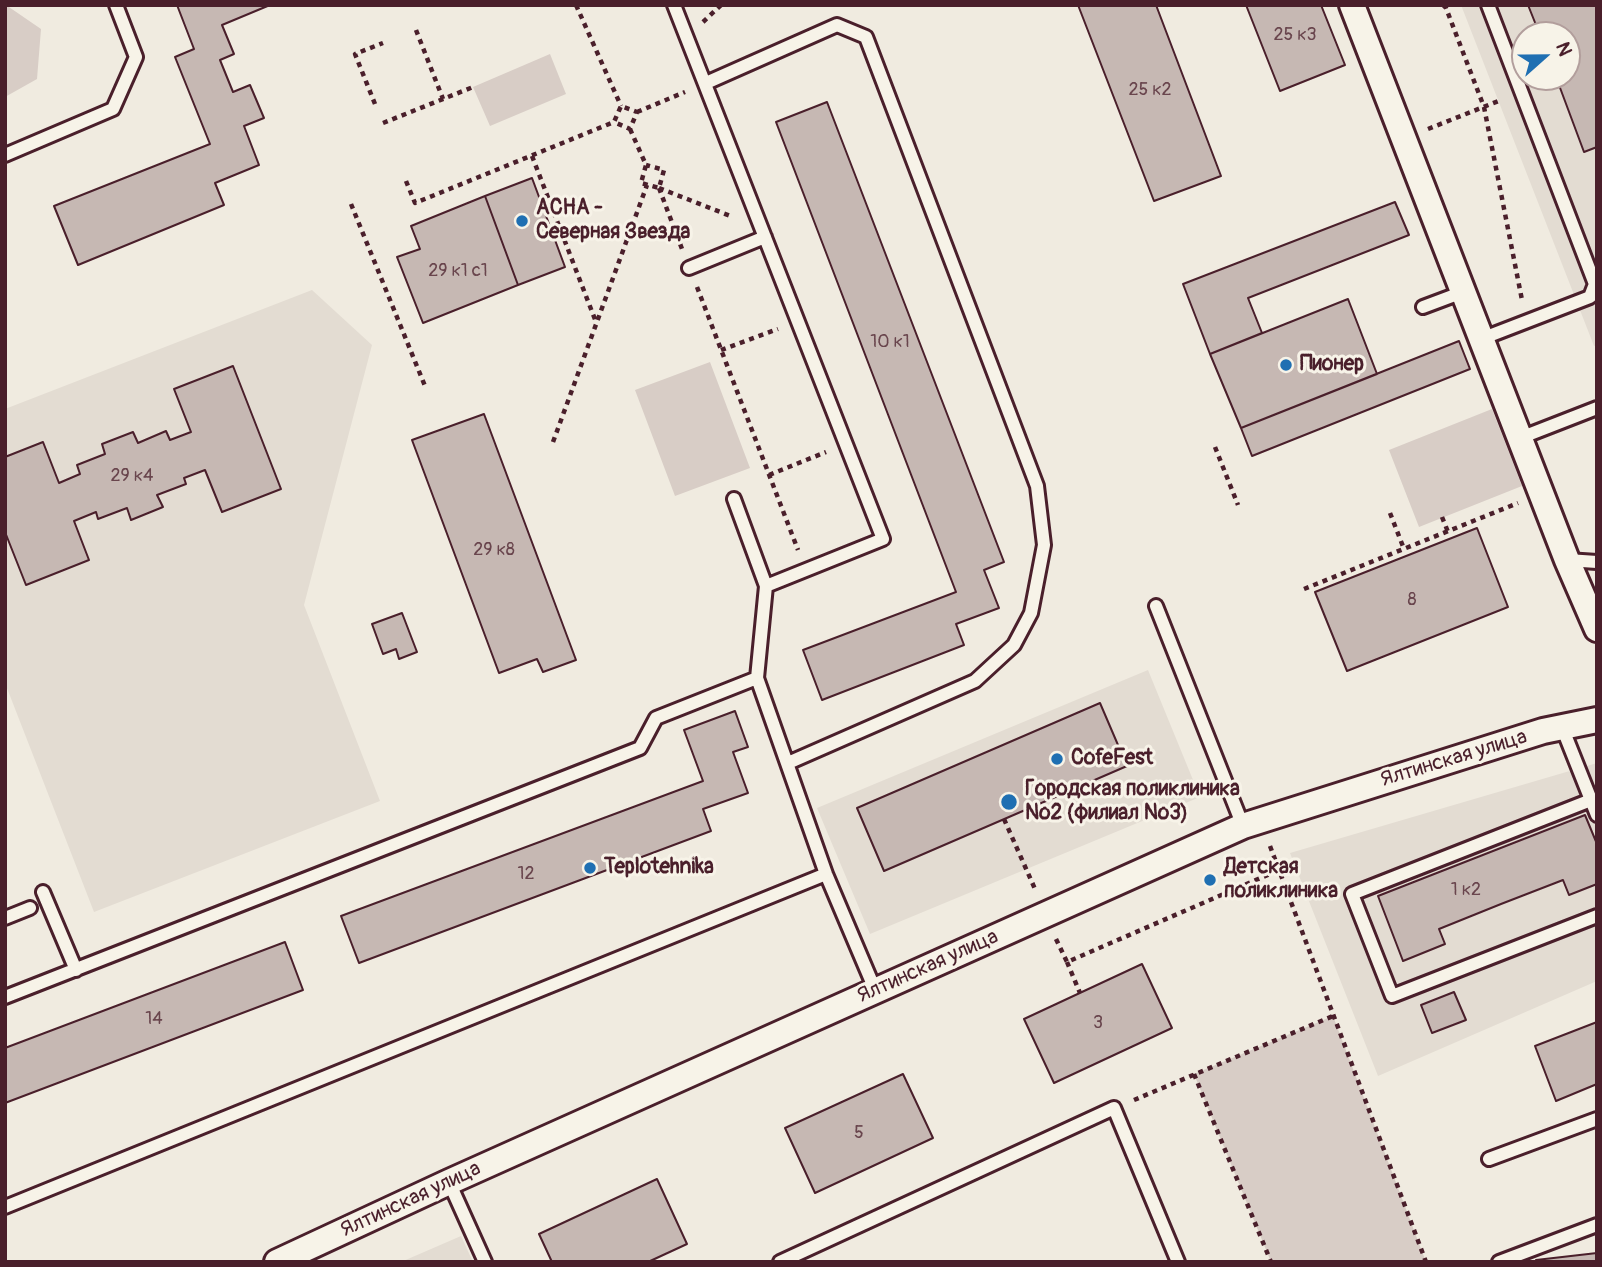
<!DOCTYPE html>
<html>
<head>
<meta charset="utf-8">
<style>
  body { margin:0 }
  #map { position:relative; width:1602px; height:1267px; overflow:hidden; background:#f0ebe0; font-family:Pangolin,sans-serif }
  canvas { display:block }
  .frame { position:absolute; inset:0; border:7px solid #4a1f2b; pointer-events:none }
  .north { position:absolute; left:1511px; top:21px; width:70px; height:70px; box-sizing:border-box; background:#f7f3e8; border:2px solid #b29e9c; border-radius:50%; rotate:69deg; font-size:19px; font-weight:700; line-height:28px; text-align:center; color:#4a1f2b }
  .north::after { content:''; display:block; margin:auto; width:24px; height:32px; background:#1f6fb2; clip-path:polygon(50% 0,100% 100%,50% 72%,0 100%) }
</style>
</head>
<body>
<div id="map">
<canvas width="1602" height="1267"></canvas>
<div class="frame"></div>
<div class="north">N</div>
</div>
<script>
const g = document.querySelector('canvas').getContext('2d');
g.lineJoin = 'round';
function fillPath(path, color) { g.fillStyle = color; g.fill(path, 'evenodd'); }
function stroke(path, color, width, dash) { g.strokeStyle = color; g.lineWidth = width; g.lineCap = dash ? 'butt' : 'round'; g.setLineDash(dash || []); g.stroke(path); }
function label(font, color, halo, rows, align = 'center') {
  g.font = font + ' Pangolin,sans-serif'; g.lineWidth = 6; g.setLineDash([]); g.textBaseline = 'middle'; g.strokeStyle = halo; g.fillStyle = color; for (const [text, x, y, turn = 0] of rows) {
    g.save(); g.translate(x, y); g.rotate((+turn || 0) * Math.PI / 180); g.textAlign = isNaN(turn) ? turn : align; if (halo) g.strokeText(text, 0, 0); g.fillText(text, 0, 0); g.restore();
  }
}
fillPath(new Path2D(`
  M1461,5H1597V345L1594,346ZM1525,35H1567V77H1525Z
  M312,290L372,345L304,605L380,801L94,912L5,683V409Z
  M1148,670L1200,797L870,934L817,808Z
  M1597,763V981L1378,1076L1290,853Z
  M461,1236L473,1262H401Z`), '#e3dcd2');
fillPath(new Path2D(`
  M6,5L41,29L37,79L5,97Z
  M550,54L566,94L490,126L473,87Z
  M710,362L750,468L675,496L635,390Z
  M1492,409L1522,486L1419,527L1389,450Z
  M1333,1016L1426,1262H1271L1194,1074Z`), '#d8cdc6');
const building = new Path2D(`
  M177,5H270L222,25L234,54L220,60L233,92L250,85L264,118L244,126L259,165L215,183L224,205L78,265L54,206L210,144L175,57L194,49Z
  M1078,5H1156L1221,176L1154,201Z
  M1246,5H1321L1345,65L1280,91Z
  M1528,5H1597V147L1584,152L1556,77H1567V35H1540Z
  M827,102L1004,562L984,570L999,608L956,624L964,645L822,700L803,650L956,592L776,122Z
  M532,178L565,267L518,285L485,196Z
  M485,196L518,285L423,323L397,257L420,249L411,226Z
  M1395,202L1409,235L1248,298L1262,333L1210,354L1183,284Z
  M1348,299L1377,374L1241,428L1210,354Z
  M1459,341L1470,369L1252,456L1241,428Z
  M233,366L281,489L222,512L205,470L184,478L186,484L157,495L163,507L131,520L127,508L98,519L96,512L74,521L89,560L26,585L5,532V457L43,442L59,483L80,474L77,465L105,454L102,444L133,432L138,443L166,431L170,440L191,432L174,389Z
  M484,414L576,660L543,672L537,659L499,673L412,440Z
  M1477,528L1508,607L1347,671L1315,592Z
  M402,613L417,652L399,659L396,649L383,654L372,624Z
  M1100,703L1127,766L884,871L857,808Z
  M735,711L748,747L733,752L748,793L703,809L711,831L359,963L341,916L703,781L684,730Z
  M1585,815L1597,844V884L1569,895L1563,880L1501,904L1439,929L1445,944L1403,961L1378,896Z
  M285,942L303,990L5,1103V1048Z
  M1142,964L1172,1028L1054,1083L1024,1019Z
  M1454,992L1466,1020L1432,1033L1421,1005Z
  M1597,1022V1084L1556,1101L1535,1046Z
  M903,1074L933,1138L815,1193L785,1128Z
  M657,1179L687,1244L648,1262H552L539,1234Z
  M1597,1253V1262H1536V1260Z`);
fillPath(building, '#c6b8b3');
stroke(building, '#4a1f2b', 2);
const lane = new Path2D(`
  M674,5L883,539L766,586L757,678L826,874L876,992
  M706,83L837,25L866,37L1037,486L1044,545L1031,613L1014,645L975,681L788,763
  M5,155L113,109L136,57L116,5
  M689,268L765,237
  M1423,307L1463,292
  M1481,339L1590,297L1595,284L1488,5
  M1520,438L1597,408
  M734,499L766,586
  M1567,560L1597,562
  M1156,606L1243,826
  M1562,727L1597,815
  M1591,800L1352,894L1392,996L1597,916
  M43,892L76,970
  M5,918L30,908
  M5,997L640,748L656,718L757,678
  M1489,1159L1597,1119
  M449,1182L485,1262
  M5,1207L826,874
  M780,1262L1114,1108L1178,1262
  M1499,1262L1597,1225`);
const street = new Path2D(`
  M1352,5L1567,560L1597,629
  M277,1262L449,1182L1243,826L1543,731L1597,720`);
stroke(lane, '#4a1f2b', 18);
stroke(street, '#4a1f2b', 30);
stroke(new Path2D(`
  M576,5L621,106
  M1443,5L1446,8L1484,107L1522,300
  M703,22L721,5
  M416,30L443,99
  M375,104L355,54L383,43
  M637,112L685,92
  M383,123L473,87
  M630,129L646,165L641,183L659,188L664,170L646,165
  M1428,129L1501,100
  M532,156L596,322
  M406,181L415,203L614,122L621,106L637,112L630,129L614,122
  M659,188L682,249
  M659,188L733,217
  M351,204L425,386
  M697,287L798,550
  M721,350L778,329
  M553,442L647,185
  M1215,447L1238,505
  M769,475L826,452
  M1390,513L1404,549
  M1442,517L1448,532
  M1304,589L1518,503
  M1004,819L1035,889
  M1270,846L1426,1262
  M1056,939L1067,962L1279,870
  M1067,962L1080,993
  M1194,1074L1271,1262
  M1134,1100L1333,1016`), '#4a1f2b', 4.5, [5, 5]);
stroke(lane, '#f7f3e8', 12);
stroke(street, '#f7f3e8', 24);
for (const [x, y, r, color] of [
  [522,221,7,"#1f6fb2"],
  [1286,365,7,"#1f6fb2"],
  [1057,759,7,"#1f6fb2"],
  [1009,802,9,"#1f6fb2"],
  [590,868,7,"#1f6fb2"],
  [1210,880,7,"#1f6fb2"]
]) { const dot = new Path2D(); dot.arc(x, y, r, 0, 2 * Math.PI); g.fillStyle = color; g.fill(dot); stroke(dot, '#f7f3e8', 2.5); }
label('18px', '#69454d', null, [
  ["25 к3",1295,35],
  ["25 к2",1150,90],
  ["29 к1 с1",458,271],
  ["10 к1",890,342],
  ["29 к4",132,476],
  ["29 к8",494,550],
  ["8",1412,600],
  ["12",526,874],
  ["1 к2",1466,890],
  ["14",154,1019],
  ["3",1098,1023],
  ["5",859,1133]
]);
label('bold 21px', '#4a1f2b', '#f7f3e8', [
  ["АСНА -",536,209],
  ["Северная Звезда",536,233],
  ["Пионер",1300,365],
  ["CofeFest",1071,759],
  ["Городская поликлиника",1025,790],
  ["№2 (филиал №3)",1025,814],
  ["Teplotehnika",604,868],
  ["Детская",1224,868],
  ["поликлиника",1224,892]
], 'left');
label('21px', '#4a1f2b', '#f7f3e8', [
  ["Ялтинская улица",1454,759,-17],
  ["Ялтинская улица",928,967,-24],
  ["Ялтинская улица",411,1200,-25]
]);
</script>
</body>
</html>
